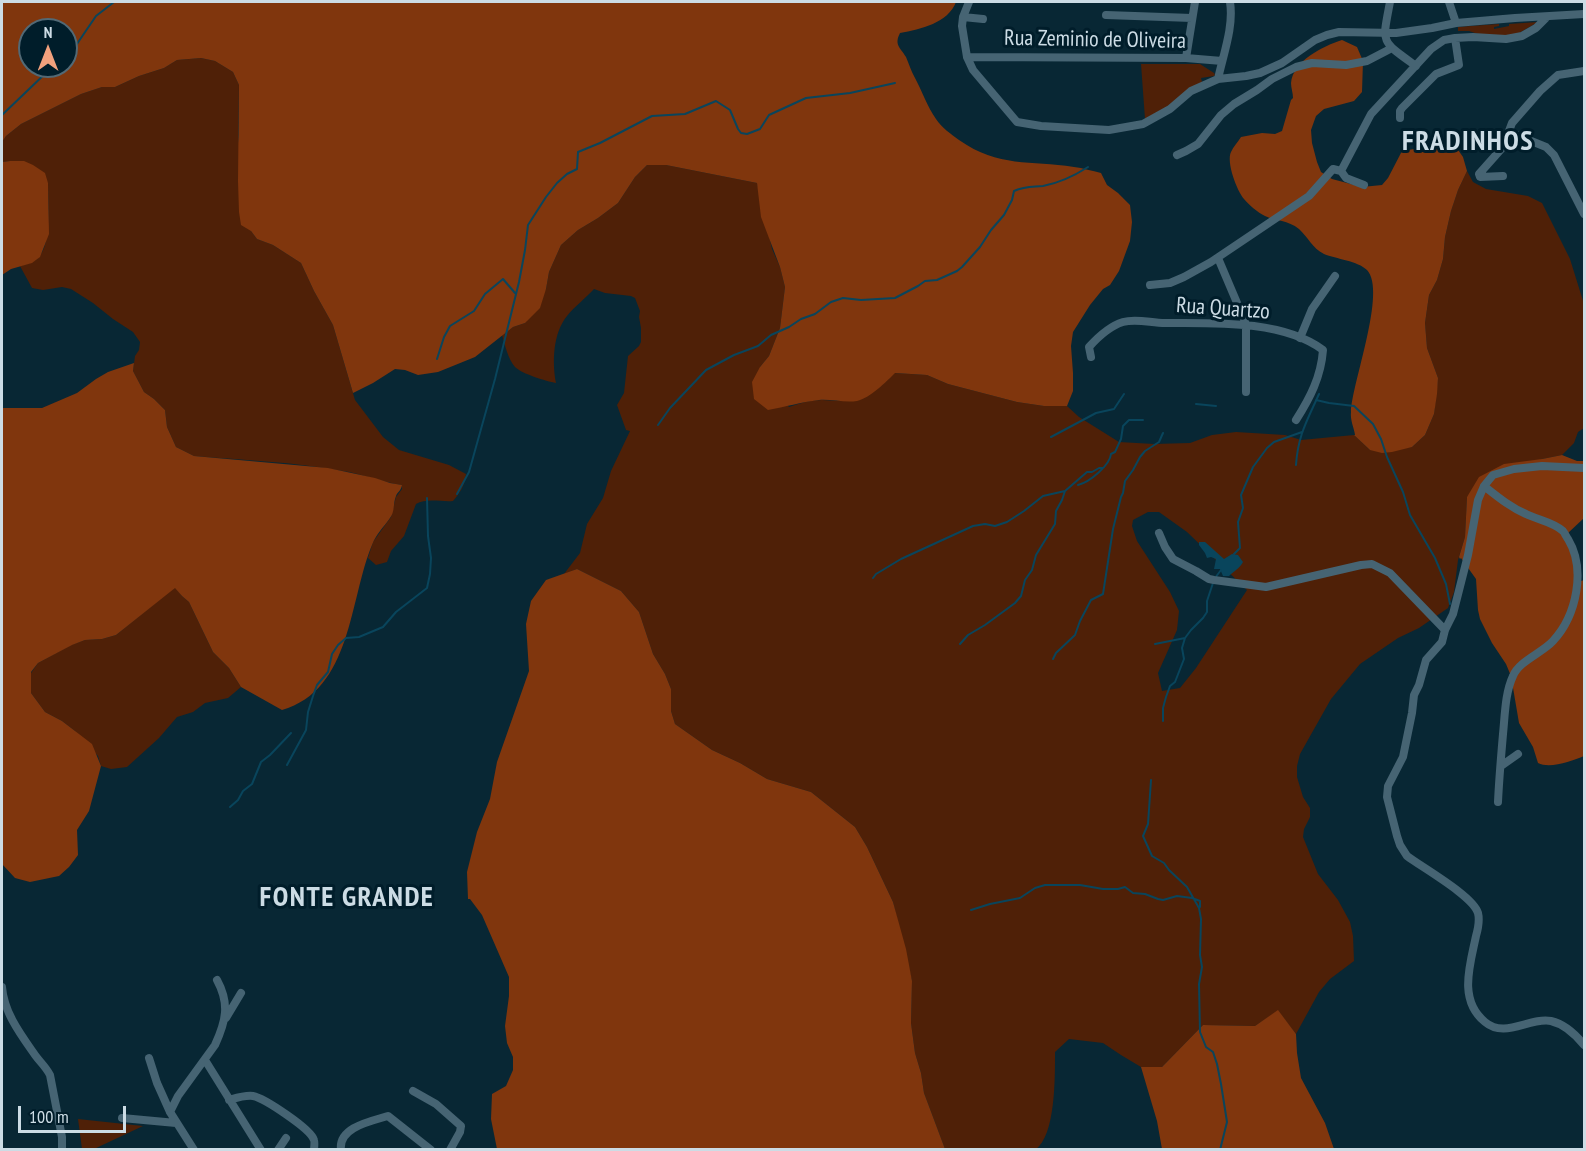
<!DOCTYPE html>
<html>
<head>
<meta charset="utf-8">
<style>
  body { margin:0 }
  #map { position:relative; width:1586px; height:1151px; overflow:hidden; background:#082734; font-family:"PT Sans Narrow",sans-serif }
  canvas { display:block }
  .frame { position:absolute; inset:0; border:3px solid #ccdce5; pointer-events:none }
  .north { position:absolute; left:18px; top:18px; width:60px; height:60px; box-sizing:border-box; background:#001d2a; border:2px solid #526975; border-radius:50%; rotate:0deg; font-size:16px; font-weight:700; line-height:24px; text-align:center; color:#ccdce5 }
  .north::after { content:''; display:block; margin:auto; width:21px; height:27px; background:#f1a17d; clip-path:polygon(50% 0,100% 100%,50% 72%,0 100%) }
  .scale { position:absolute; left:18px; top:1106px; width:108px; height:27px; box-sizing:border-box; border:3px solid #ccdce5; border-top:0; padding-left:8px; font-size:18px; line-height:21px; white-space:nowrap; color:#ccdce5; -webkit-text-stroke:4px #001d2a; paint-order:stroke }
</style>
</head>
<body>
<div id="map">
<canvas width="1586" height="1151"></canvas>
<div class="frame"></div>
<div class="north">N</div>
<div class="scale">100 m</div>
</div>
<script>
const g = document.querySelector('canvas').getContext('2d');
g.lineJoin = 'round';
function fillPath(path, color) { g.fillStyle = color; g.fill(path, 'evenodd'); }
function stroke(path, color, width, dash) { g.strokeStyle = color; g.lineWidth = width; g.lineCap = dash ? 'butt' : 'round'; g.setLineDash(dash || []); g.stroke(path); }
function label(font, color, halo, rows, align = 'center') {
  g.font = font + ' "PT Sans Narrow",sans-serif'; g.lineWidth = 6; g.setLineDash([]); g.textBaseline = 'middle'; g.strokeStyle = halo; g.fillStyle = color; for (const [text, x, y, turn = 0] of rows) {
    g.save(); g.translate(x, y); g.rotate((+turn || 0) * Math.PI / 180); g.textAlign = isNaN(turn) ? turn : align; if (halo) g.strokeText(text, 0, 0); g.fillText(text, 0, 0); g.restore();
  }
}
fillPath(new Path2D(`
  M1538,22L1514,36L1478,34L1469,31H1458V27L1499,24V26L1494,27V29L1509,26V24Z
  M201,58L215,61L233,72L239,85L238,136L251,231L257,239L273,245L301,263L314,291L333,325L355,400L383,437L399,450L449,465L466,474C465,485 460,493 453,501C441,502 426,498 416,504L404,536L391,551L387,562L376,565L368,558L373,542L391,517L396,497L402,489V485C382,482 362,474 343,471C294,462 243,460 194,456L176,447L167,427L165,410L154,399L144,392L133,371L135,356L139,350L140,342L133,332L113,319L93,303L71,289L62,287L43,290L32,288L20,266C26,264 33,263 38,258C52,245 48,203 48,183L10,161L2,162V142L6,136L21,124L81,94L102,87H115L139,76L164,68L177,60Z
  M1141,64H1200L1214,73L1215,75L1214,76L1201,78L1202,82L1172,105L1145,119Z
  M647,165H666L757,183L772,249L780,267L785,287L780,328L769,356L760,367L789,407C800,403 811,400 822,400C828,400 835,401 841,401C865,398 879,390 894,373L927,375L948,384L1017,402L1044,406H1067L1079,417L1119,442L1154,444L1190,443L1212,435L1236,432L1285,435L1301,440L1354,435L1370,450L1412,447L1425,435L1434,414L1438,378L1427,348L1425,323L1429,295L1437,280L1443,259L1445,237L1451,211L1458,190L1467,171L1473,182L1486,189L1528,196L1542,203L1570,259L1584,304V428L1578,432L1574,443L1562,455L1542,459L1467,497L1465,537L1458,560L1454,592L1448,608L1419,628L1398,638L1360,664L1331,699L1300,754L1297,766V777L1303,797L1310,808V817L1304,829L1303,837L1318,874L1338,900L1350,922L1353,936L1354,961L1330,979L1319,992L1296,1034L1278,1011L1255,1026L1203,1025L1162,1067H1141L1121,1055L1103,1043L1069,1039L1055,1052C1055,1076 1056,1136 1035,1150L945,1149L924,1093L921,1073L915,1053L911,1023L912,981L893,902L867,847L855,827L811,792L767,779L740,763L712,750L675,724L671,711V689L665,674L653,654L639,612L621,591L577,569L564,574L580,553L587,524L603,498L611,471L630,431L626,430L617,405L624,393L628,356L639,346L641,342V328L639,317L640,311L635,298L631,296L605,293L594,289C586,298 575,306 567,316C553,333 552,362 556,383C546,381 522,374 515,367C508,359 505,345 502,335L513,327L525,323L546,289L549,272L561,245L578,230L598,218L618,203L635,177ZM1148,512H1159L1187,532L1247,590L1196,668L1180,688L1162,691L1158,673L1177,630L1179,611L1170,592L1137,541L1132,526L1133,520Z
  M175,587L182,596L189,602L213,652L229,668L241,687L228,698L205,703L193,712L177,717L159,738L127,767L111,769L101,766L98,756L75,731L62,721L45,712L31,693V673L38,663L71,645L85,640L102,639L116,635Z
  M78,1119L143,1126L94,1149H82Z`), '#4f2007');
fillPath(new Path2D(`
  M2,2H956C948,23 921,29 900,33C894,45 900,47 906,57C909,64 911,71 915,78C922,91 927,106 936,119C942,128 951,134 959,140C999,168 1030,160 1074,167C1083,168 1092,171 1101,173L1107,185L1118,193L1130,205L1132,222L1130,241L1119,271L1110,285L1103,289L1090,305L1073,332L1071,346L1073,373V391L1067,406H1044L1017,402L948,384L927,375L895,373C886,382 870,398 857,401C845,403 831,399 819,400C801,402 785,407 768,410L754,399L752,382L760,367L769,356L780,328L785,287L780,267L761,217L757,183L666,165H647L635,177L618,203L598,218L578,230L561,245L549,272L546,289L540,308L525,323L513,327L475,357L438,372L418,375L405,370L395,369L373,383L353,393L333,325L314,291L301,263L273,245L257,239L251,231L241,225L239,212L238,181L239,85L233,72L215,61L201,58L177,60L164,68L139,76L115,87H102L81,94L21,124L6,136L2,142ZM30,30H66V66H30Z
  M1342,40L1357,47L1363,61L1362,92L1354,101L1324,109L1316,116L1311,130L1312,143L1317,162L1321,172L1332,179L1362,187L1382,185L1388,178L1402,151L1433,146L1456,147L1463,157L1467,171L1458,190L1451,211L1445,237L1443,259L1437,280L1429,295L1425,323L1427,348L1438,378L1437,394L1434,414L1425,435L1412,447L1392,452L1382,453L1370,450L1354,435H1355C1354,428 1350,420 1351,412C1352,383 1387,291 1367,270C1358,261 1336,259 1324,254C1312,248 1308,237 1299,229C1288,220 1276,221 1265,216C1258,213 1248,204 1244,199C1237,191 1226,162 1231,152C1233,147 1238,142 1241,137L1262,133L1275,134L1282,131L1291,100L1293,98C1293,93 1291,88 1291,83C1293,61 1323,46 1342,40Z
  M10,161H24L33,165L45,173L48,183L49,234L40,257L32,263L11,269L2,275V162Z
  M134,363L133,371L144,392L154,399L165,410L167,427L176,447L194,456L328,468L375,478L390,483L402,485C401,491 398,491 396,496C393,503 395,512 390,518C384,527 376,534 372,545C349,600 352,690 282,710L241,687L229,668L213,652L189,602L182,596L175,588L116,635L102,639L85,640L72,645L38,663L31,672V693L45,712L62,721L92,744L101,766L89,811L77,830L78,855L69,867L59,876L30,882L15,878L2,864V408H42L77,393L96,379L108,372Z
  M1562,455L1577,461H1584V518L1567,534L1578,582L1584,580V756C1572,761 1550,769 1538,763L1533,747L1519,723L1511,676L1506,664L1492,643L1480,619L1478,610L1476,579L1461,558L1460,559L1459,557L1465,537L1467,497L1479,477L1504,464L1542,459Z
  M577,569L621,591L639,612L653,654L665,674L671,689V711L675,724L712,750L740,763L767,779L811,792L855,827L867,847L893,902L906,949L912,981L911,1023L915,1053L921,1073L924,1093L945,1149H497L491,1119L492,1094L506,1086L513,1070V1057L507,1043L505,1026L509,996V977L482,915L470,899H468L467,872L477,832L490,799L497,762L529,671L526,624L531,601L546,580Z
  M1278,1010L1296,1034L1297,1053L1301,1078L1325,1123L1334,1149H1162L1157,1121L1141,1067H1162L1203,1025L1255,1026Z`), '#80360d');
fillPath(new Path2D(`
  M1199,542H1205L1224,559L1232,554L1238,555L1243,562C1239,569 1234,571 1229,576H1223L1220,569H1214L1216,559L1211,557L1207,558L1205,553L1199,545Z`), '#09455c');
stroke(new Path2D(`
  M66,60L96,16L114,2
  M2,115L49,70L56,66
  M437,359L444,337L450,326L474,311L485,294L503,279L515,293
  M1316,400L1329,403L1354,406L1373,424L1381,439L1387,457L1403,492L1410,515L1435,558L1446,584L1450,604
  M1196,404L1216,406
  M658,425L670,408L706,370L734,355L758,346L771,335L789,327L801,319L815,314L831,302L843,298L861,300L895,298L918,286L925,281L937,280L957,271L962,267L980,247L991,230L1004,215L1012,200L1014,191C1025,186 1031,187 1043,186C1059,183 1074,176 1088,167
  M1051,437L1096,413L1114,409L1124,394
  M1296,465C1298,435 1307,421 1319,394
  M1078,485C1090,482 1110,465 1111,454L1115,452L1121,439L1123,426L1129,420H1143
  M457,494L469,472L495,379L519,282L525,250L528,225L546,197L557,183L567,174L577,169L578,152L600,143L652,116L685,114L716,101L730,110L738,129L741,133L747,134L760,129L769,115L806,98L850,93L895,83
  M1234,554L1240,548L1238,522L1243,508L1241,495L1253,467L1267,448L1274,442L1302,432
  M873,578L876,574L901,559L973,526L985,524L995,526L1007,522L1024,511L1043,496L1065,491
  M1215,578L1221,570
  M960,644L968,635L985,625L1015,603L1021,596L1025,580L1032,570L1036,555L1055,524L1056,511L1062,500L1065,491L1087,472H1092L1099,468H1103
  M1155,644L1185,638
  M1053,659L1056,653L1075,635L1080,621L1091,600L1103,594L1113,529L1121,497L1123,493L1125,481L1133,470L1140,457L1145,451L1159,442L1163,433
  M1163,721V708L1166,697L1170,686L1175,682L1184,659L1182,648L1185,638L1191,630L1203,618L1207,612V601L1213,583
  M287,765L306,730L308,712L313,696L317,685L328,672L332,654L338,645L346,638L359,637L383,627L396,612L427,588L430,574L431,558L428,536L427,498
  M1151,780L1148,824L1143,836L1152,856L1164,863L1169,870L1187,887L1199,908L1201,919L1200,955L1202,967L1199,984L1200,1032L1206,1047L1213,1052L1217,1064L1221,1084L1227,1122L1220,1150
  M230,807L238,800L243,791L252,784L261,762L270,755L291,733
  M971,910L990,904L1020,898L1035,888L1045,885H1080L1103,889H1118L1125,887L1133,893L1145,894L1158,899L1163,900L1177,896L1192,898L1200,901V907`), '#09455c', 2);
stroke(new Path2D(`
  M969,2L963,17L962,26L967,57L973,70L1017,122L1041,126L1109,130L1143,124L1170,109L1191,91L1218,79L1246,76L1260,73L1282,63L1315,40L1327,35L1339,32L1396,33L1432,28L1456,23L1515,18L1584,14
  M1390,2C1382,44 1380,40 1416,66
  M1449,2L1456,23
  M1106,15L1192,18
  M963,17L983,19
  M967,57L1186,58L1222,61
  M1186,58L1195,2
  M1218,79C1223,55 1234,27 1230,2
  M1400,118V111L1402,108L1436,74L1459,65L1455,38
  M1509,132L1546,147L1554,155L1584,214
  M1177,155L1186,151L1198,144L1221,115L1234,104L1257,90L1272,79L1296,67L1312,63L1346,65L1367,61L1392,48
  M1503,176L1480,177L1479,174L1503,147L1512,123L1540,91L1558,75L1584,71
  M1364,185L1346,178L1341,171L1371,114L1431,49L1444,40L1455,38L1473,37L1506,39L1522,36L1536,28L1547,17
  M1218,258L1246,324V392
  M1150,285L1170,283L1184,277L1211,262L1309,196L1333,169L1341,171
  M1300,338L1312,309L1335,276
  M1091,357L1089,347C1098,337 1110,326 1123,322C1136,318 1151,323 1165,323C1213,323 1283,320 1323,350C1321,377 1310,398 1296,420
  M1584,468L1542,466L1514,469L1493,475L1484,486L1478,500L1468,555L1453,614L1445,630L1442,642L1426,660L1419,685L1414,695L1412,713L1403,757L1388,786L1387,797L1397,836L1400,845L1407,856C1423,868 1473,896 1478,913C1480,921 1478,929 1476,936C1470,965 1458,1000 1485,1022C1505,1039 1529,1017 1551,1021C1564,1024 1576,1035 1584,1045
  M1484,486C1498,497 1510,507 1526,514C1538,520 1553,522 1563,531C1564,532 1567,538 1568,539C1586,569 1577,615 1553,641C1542,653 1519,661 1513,676C1505,693 1505,715 1503,734C1501,757 1499,780 1498,802
  M1159,533L1165,547L1173,559L1196,571L1209,579L1214,580L1266,587L1361,565L1372,564L1390,573L1445,630
  M1501,766L1518,754
  M2,987C4,1013 21,1035 35,1055C40,1062 46,1067 50,1075L62,1137V1150
  M226,1018L241,993
  M149,1058L157,1083L170,1112L194,1150
  M205,1060L261,1150
  M413,1091L436,1104L461,1126L460,1132L450,1150
  M229,1100C236,1098 245,1095 253,1096C264,1098 311,1129 314,1140C315,1141 314,1149 314,1150
  M170,1112L178,1096L215,1045C226,1021 230,1004 217,980
  M122,1118L176,1123
  M278,1150L286,1138
  M341,1150C338,1127 372,1121 388,1116L431,1150`), '#466473', 8);
label('22px', '#ccdce5', '#001d2a', [
  ["Rua Zeminio de Oliveira",1095,40,1],
  ["Rua Quartzo",1223,309,4]
]);
g.letterSpacing = '1.5px';
label('bold 28px', '#ccdce5', '#001d2a', [
  ["FRADINHOS",1468,142],
  ["FONTE GRANDE",347,898]
]);
g.letterSpacing = '0px';
</script>
</body>
</html>
